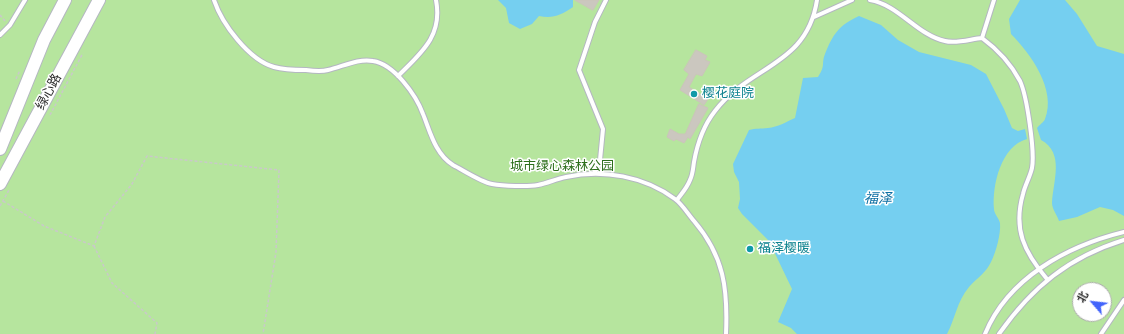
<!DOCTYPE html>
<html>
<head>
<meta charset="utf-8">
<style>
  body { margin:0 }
  #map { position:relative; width:1124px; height:334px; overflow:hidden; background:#efe9e1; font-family:"Archivo Narrow","Noto Sans SC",sans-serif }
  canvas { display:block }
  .north { position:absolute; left:1072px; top:282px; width:40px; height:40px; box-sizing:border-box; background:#fff; border:1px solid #ababab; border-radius:50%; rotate:298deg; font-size:11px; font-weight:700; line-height:16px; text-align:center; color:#2e2e2e }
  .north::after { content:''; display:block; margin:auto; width:14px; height:18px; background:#4264fb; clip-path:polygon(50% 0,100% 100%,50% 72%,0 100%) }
</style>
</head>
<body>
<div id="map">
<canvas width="1124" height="334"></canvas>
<div class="north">北</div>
</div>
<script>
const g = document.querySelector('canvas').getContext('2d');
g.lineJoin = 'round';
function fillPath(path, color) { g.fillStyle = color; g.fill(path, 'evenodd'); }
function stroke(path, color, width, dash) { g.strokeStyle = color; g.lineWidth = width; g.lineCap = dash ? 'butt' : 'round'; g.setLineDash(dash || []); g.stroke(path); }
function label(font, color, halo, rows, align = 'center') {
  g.font = font + ' "Archivo Narrow","Noto Sans SC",sans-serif'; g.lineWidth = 3; g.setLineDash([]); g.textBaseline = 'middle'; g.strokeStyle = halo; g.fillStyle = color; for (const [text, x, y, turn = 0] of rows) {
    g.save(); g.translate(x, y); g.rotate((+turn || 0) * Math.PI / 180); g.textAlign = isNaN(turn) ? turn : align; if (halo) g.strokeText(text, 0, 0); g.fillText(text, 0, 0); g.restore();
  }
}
fillPath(new Path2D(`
  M0,0H1124V334H0ZM1080,290H1104V314H1080Z`), '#b6e59e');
fillPath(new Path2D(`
  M498,0H573V7C561,15 553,19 539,16L532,24L520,29L509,23L506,8Z
  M1020,0H1065L1077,14L1097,46L1124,54V216L1113,210L1100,207L1077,217L1059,221C1057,215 1052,209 1052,203C1053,181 1065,153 1041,140L1037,128C1039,125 1044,122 1045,119C1057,90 1030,53 1011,34L1009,19Z
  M859,16L881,25L898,40L919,52L971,65L986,74L1004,109L1012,128L1018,131L1025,129L1027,139C1001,146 992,185 994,209C994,214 999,218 1000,223C1001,234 996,252 991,262C986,273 977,278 969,287C957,301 955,319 947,334H797L791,328L778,322L792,289L769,241L742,214L738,208L740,199L739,182L734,172L733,164L749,130C756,128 760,129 768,128C778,127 786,122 795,118L803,78L818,77C826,65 821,64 825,54C833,34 839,25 859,16Z`), '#75cff0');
const building = new Path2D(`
  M575,0H599L593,10Z
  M696,50L707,56L705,60L710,62L702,76L696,74L689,87L708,99L704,105L680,90L689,74L684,70Z
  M699,104L708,108L690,139L688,137L684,143L676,139L674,141L667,137L670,129L679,134H685Z`);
fillPath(building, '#cbc7bf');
stroke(building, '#cbc5ba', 1);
const service = new Path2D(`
  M214,0C222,24 249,60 274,67C284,70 296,70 306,70C313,71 321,72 328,70C342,67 358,58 373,61C394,64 416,95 423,114C430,131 435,154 453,165C463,170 481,182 492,184C503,186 528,187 538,185C548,183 556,179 566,177C603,169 644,176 675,199C682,204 688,214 694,221C724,256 728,289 726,334
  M870,0C899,5 917,35 945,41C956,44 971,39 982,38C997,49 1011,64 1020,81C1027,96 1035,152 1032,168C1030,177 1025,185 1023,194C1013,229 1024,252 1047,279
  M814,17L852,0
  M0,35L10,25L25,0
  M982,38L994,0
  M398,76C421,53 443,36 436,0
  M594,174L600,160L603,129L579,70L595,22L606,0
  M677,200C682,193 687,188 690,180C693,174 693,168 694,162C697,145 704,125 715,111C750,65 807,66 817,0
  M985,334C1008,278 1067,246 1124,232
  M999,334C1032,287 1069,257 1124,240
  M1101,334L1124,300`);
const secondary = new Path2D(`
  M0,149L44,40L65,0
  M0,184L99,0`);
stroke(service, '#b4b7c1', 6);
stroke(secondary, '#b4b7c1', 14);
stroke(new Path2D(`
  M0,15L5,21
  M16,79L20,70
  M50,115L83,53
  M3,201L44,226L94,246L105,217L132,184L147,156L279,170L276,252L263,334
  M0,206L9,190
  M94,246L112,283L157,323L155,334`), '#c9c9c9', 1.5, [3, 2]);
stroke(service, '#fff', 4);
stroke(secondary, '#fff', 12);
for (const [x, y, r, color] of [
  [694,94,4,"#0f9aa8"],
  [750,249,4,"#0f9aa8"]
]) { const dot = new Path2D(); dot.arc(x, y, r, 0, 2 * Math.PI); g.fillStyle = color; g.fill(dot); stroke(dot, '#fff', 1.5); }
label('13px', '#2e2e2e', '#fff', [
  ["绿心路",49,92,-62]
]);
label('13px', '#0d838f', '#fff', [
  ["樱花庭院",702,94],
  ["福泽樱暖",758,249]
], 'left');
label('13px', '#2c6e1b', '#fff', [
  ["城市绿心森林公园",562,167]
]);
label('italic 14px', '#0d6fa3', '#fff', [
  ["福泽",878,199]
]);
</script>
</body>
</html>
